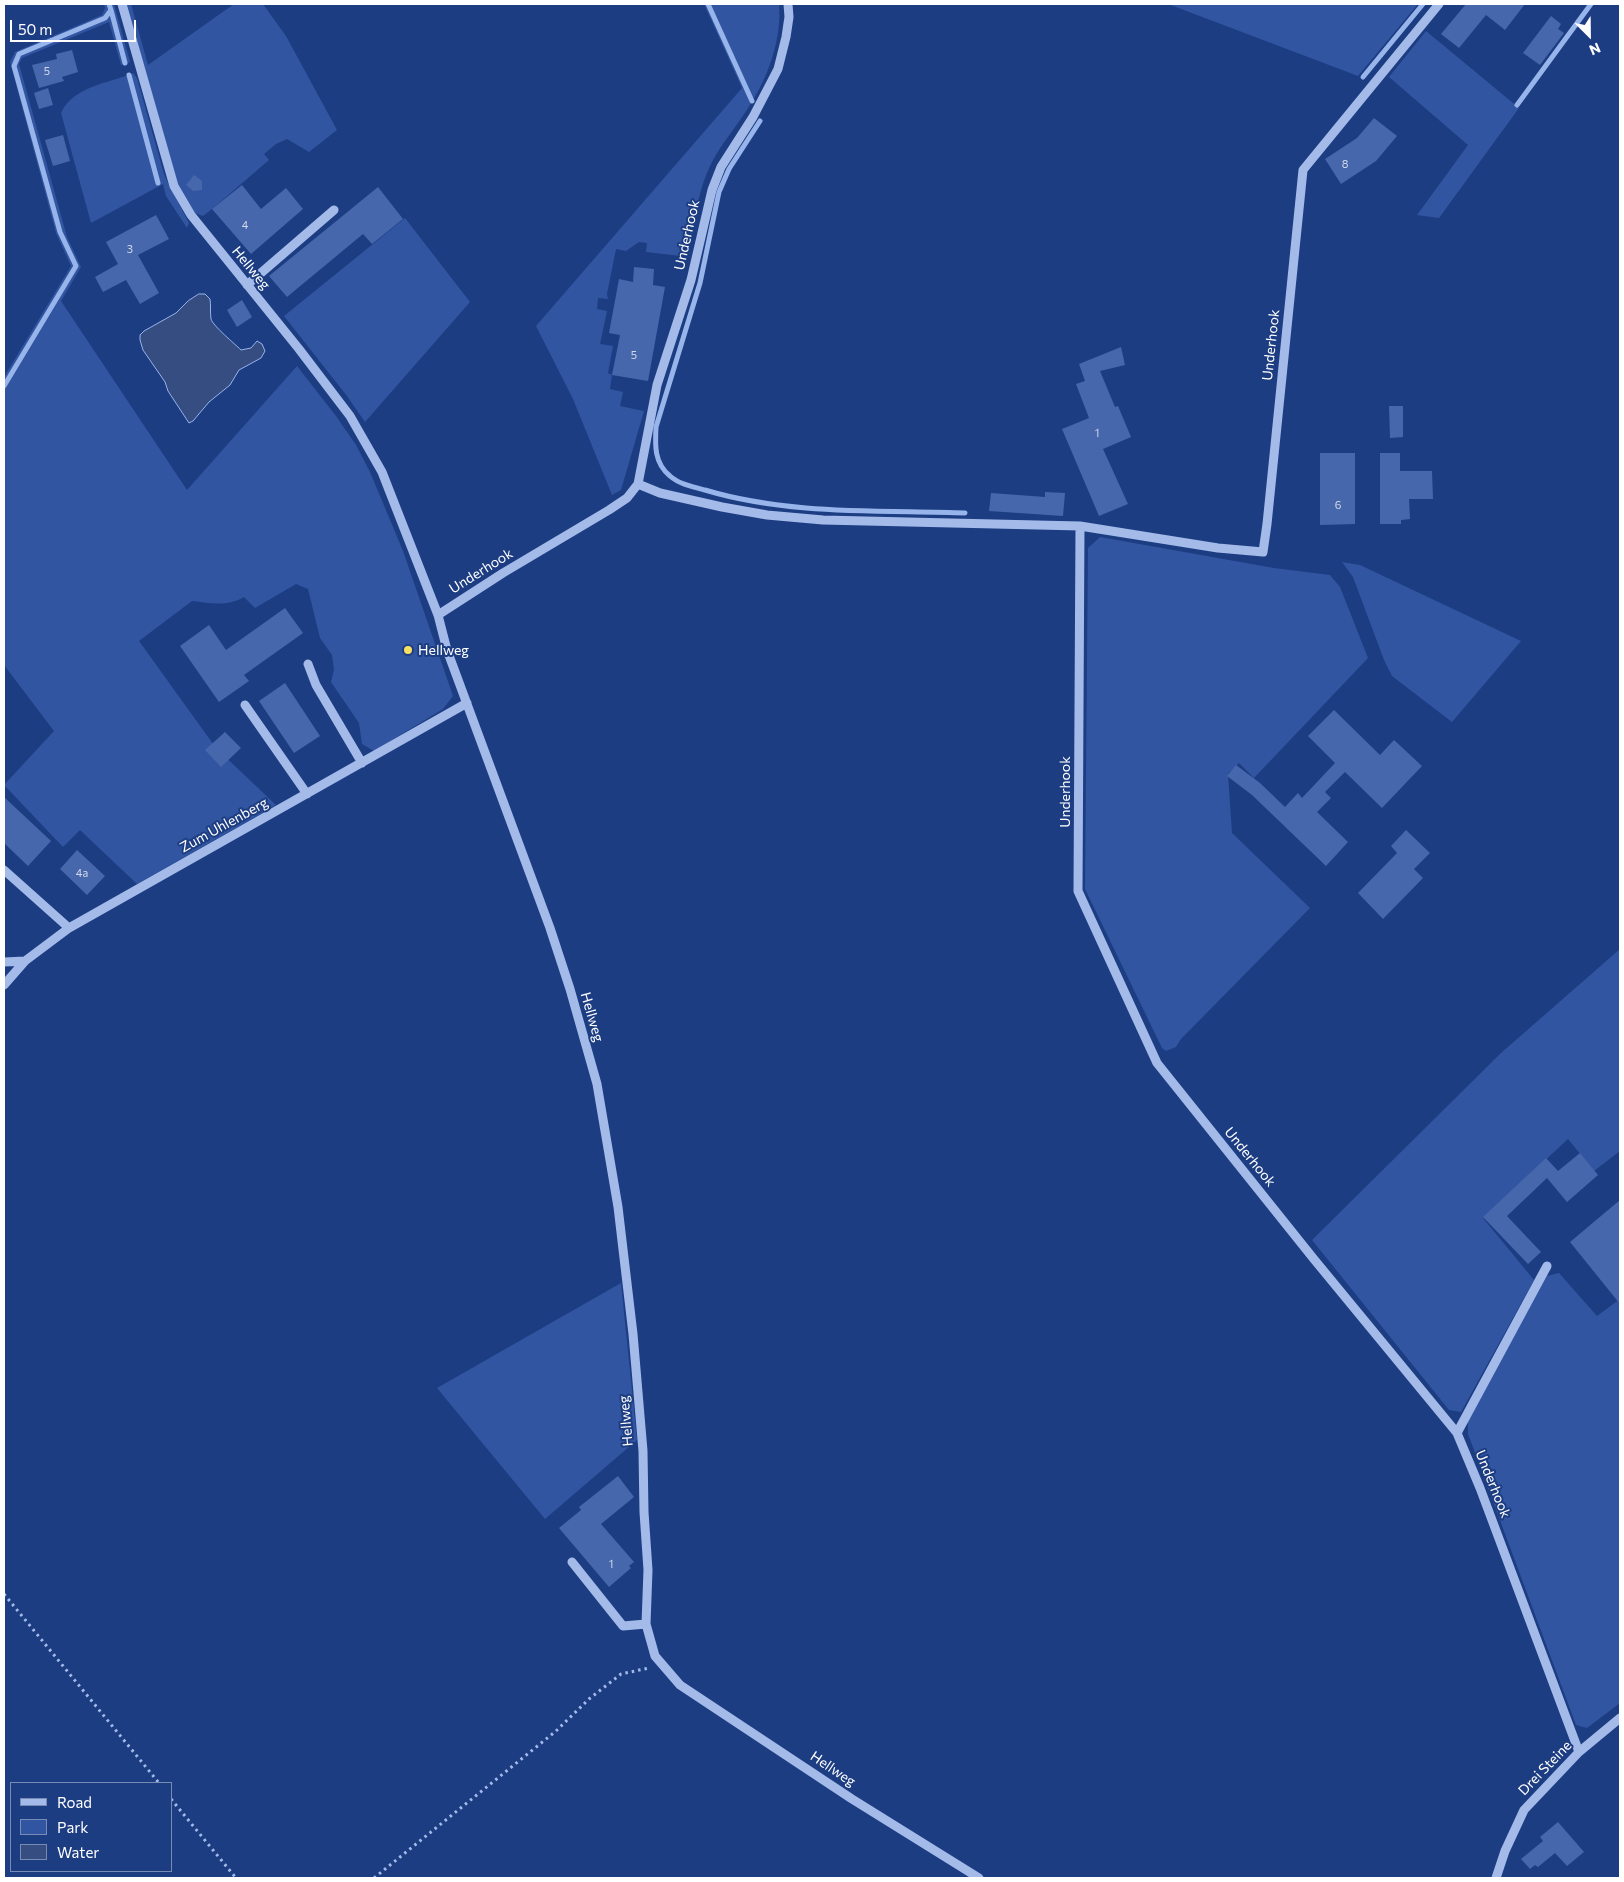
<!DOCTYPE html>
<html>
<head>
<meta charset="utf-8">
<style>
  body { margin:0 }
  #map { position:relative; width:1624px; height:1882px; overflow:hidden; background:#1d3d83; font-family:Commissioner,sans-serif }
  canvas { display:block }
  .frame { position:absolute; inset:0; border:5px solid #fff; pointer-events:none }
  .legend { position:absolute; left:10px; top:1782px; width:162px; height:90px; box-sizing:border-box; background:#1d3d83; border:1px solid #778bb5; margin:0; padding:6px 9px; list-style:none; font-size:15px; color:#fff }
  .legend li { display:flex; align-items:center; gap:10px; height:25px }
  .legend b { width:25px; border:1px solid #778bb5 }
  .north { position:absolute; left:1564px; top:10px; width:50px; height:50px; -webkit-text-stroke:4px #1d3d83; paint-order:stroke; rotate:157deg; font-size:14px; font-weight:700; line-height:20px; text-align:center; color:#fff }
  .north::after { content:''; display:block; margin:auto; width:18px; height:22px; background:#fff; clip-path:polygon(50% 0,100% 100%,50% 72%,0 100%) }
  .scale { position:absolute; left:10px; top:20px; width:126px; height:22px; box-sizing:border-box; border:2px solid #fff; border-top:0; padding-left:6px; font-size:15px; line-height:18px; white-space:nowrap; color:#fff; -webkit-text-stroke:4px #1d3d83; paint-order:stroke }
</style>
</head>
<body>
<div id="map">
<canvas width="1624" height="1882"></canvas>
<div class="frame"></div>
<ul class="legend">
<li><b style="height:6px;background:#a4bbea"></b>Road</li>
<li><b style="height:14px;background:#3155a1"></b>Park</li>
<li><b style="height:14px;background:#364d81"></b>Water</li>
</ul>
<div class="north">N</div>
<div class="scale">50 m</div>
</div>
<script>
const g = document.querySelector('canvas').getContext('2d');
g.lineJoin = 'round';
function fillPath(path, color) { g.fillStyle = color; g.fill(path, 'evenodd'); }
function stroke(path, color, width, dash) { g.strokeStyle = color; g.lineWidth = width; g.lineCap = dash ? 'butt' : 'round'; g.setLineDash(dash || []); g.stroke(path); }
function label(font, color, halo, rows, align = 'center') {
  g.font = font + ' Commissioner,sans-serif'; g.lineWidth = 4; g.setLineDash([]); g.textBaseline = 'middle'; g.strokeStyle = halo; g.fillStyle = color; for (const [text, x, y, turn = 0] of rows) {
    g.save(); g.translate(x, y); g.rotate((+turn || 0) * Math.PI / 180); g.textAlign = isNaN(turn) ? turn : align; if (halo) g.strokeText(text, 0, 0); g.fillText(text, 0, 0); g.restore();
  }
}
fillPath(new Path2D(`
  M104,4H114L130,62L121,65L109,22L22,58L19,64L67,237L81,267L61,301L187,490L297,366L336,416L356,445L370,472L403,551L453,696L443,709L374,751L362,744L359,723L331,682L334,670L332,655L320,638L308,589L296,584L255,608L244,597C227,607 211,603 192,601L139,641L216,748L276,805L137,884L80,830L63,847L4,785L54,731L4,665V377L71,266L56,233L10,62L15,52L102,15L105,8Z
  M126,4H131L148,65L234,4H263L286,36L337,130L309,152L287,139L276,144L264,154L269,160L212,209L203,216L195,213L179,186L175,177Z
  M704,4H779C782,39 768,78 748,108C737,126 722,143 712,162C697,191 694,225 689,257L646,252L647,243L639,242L626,251L616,249L607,294L608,299L598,298L597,309L607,311L600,344L613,346L608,373L612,375L610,389L623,392L620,406L644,411L621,490L612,495L573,399L536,326L742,88Z
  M1168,4H1418L1358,76Z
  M1426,31L1519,108L1439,218L1417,215L1468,145L1389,77Z
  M133,73L137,78L164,174L171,189L189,223L187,228L166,196L163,184L91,223L61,113C73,86 108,84 133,73Z
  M405,218L470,302L365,422L347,396L284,316Z
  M1100,537L1274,568L1330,575L1340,587L1368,658L1254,778L1239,763L1228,774L1232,833L1310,908L1181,1039L1176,1047L1166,1051L1162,1048L1085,889L1088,548Z
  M1342,562L1360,565L1521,641L1452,722L1392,676L1384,660L1353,577Z
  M1620,949V1151L1594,1171L1568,1139L1483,1218L1534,1280L1461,1412L1449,1410L1312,1240L1501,1053Z
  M1559,1273L1597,1316L1620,1299V1703L1587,1728L1576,1725L1468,1434V1419L1547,1276Z
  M621,1283L637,1440L545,1519L437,1388Z`), '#3155a1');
const water = new Path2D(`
  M199,294H205L210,299C211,305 210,313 211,319C213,326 235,344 241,350L251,348L257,341L262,344L265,351L261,358L239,370L230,385L209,402L193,421L189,423L168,391L165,382L143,350L140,340V335L144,331L176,313L188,301Z`);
fillPath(water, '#364d81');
stroke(water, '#97b4eb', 1);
stroke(new Path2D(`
  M708,4L752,101
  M111,10L125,63
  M129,75L158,183
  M1363,77L1423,4
  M1517,105L1591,4
  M760,121L729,169L719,192L700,283L656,427C655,445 654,463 670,476C679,484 693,487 705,490C788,515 879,510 965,513
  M4,386L76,266L60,232L14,66L19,54L105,18L111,10L109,4`), '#97b4eb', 5);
fillPath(new Path2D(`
  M1466,4H1525L1505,30L1486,15L1459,48L1441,34Z
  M1551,16L1561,24L1558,29L1564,33L1540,65L1523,53Z
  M72,50L78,72L62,77L64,81L39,88L32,65L57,59L56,54Z
  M48,88L53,105L39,109L34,93Z
  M1374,118L1397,136L1376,161L1341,184L1325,159L1357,138Z
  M63,135L70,161L53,166L45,140Z
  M194,175L202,181V190L193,191L186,185Z
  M242,185L261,209L286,188L303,209L251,254L212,209Z
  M378,187L403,219L372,244L363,234L287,297L269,276Z
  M156,215L169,239L138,255L159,293L140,304L126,280L103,292L95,277L118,264L106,242Z
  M634,267L654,269L653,285L665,287L648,381L612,375L620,335L609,333L619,279L633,282Z
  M242,300L252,317L237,327L227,310Z
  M1121,347L1125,365L1100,371L1115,407L1118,406L1131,437L1103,449L1128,504L1099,516L1062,429L1089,418L1076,384L1085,381L1079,364Z
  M1389,406H1403V437L1390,438Z
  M1320,453H1355V524L1320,525Z
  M1380,453H1400V471H1432L1433,499H1409L1410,519L1401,520V524H1380Z
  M1045,492L1065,493L1063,516L989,511L991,493L1045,497Z
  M285,608L303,633L244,675L249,681L219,702L180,646L209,625L226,650Z
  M285,683L320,736L294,753L259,701Z
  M1334,710L1380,755L1394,740L1422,766L1382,808L1345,772L1325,792L1331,798L1317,812L1348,842L1326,866L1252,795L1227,776L1236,765L1260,783L1285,807L1298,793L1302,798L1335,763L1308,736Z
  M225,732L241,748L221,767L205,750Z
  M4,797L51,841L28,866L4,843Z
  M1406,830L1430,853L1414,869L1423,878L1383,919L1358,893L1397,853L1391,846Z
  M77,850L105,876L87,895L60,869Z
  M1580,1153L1598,1175L1567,1202L1547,1178L1507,1216L1541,1252L1528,1264L1483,1217L1546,1158L1558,1171Z
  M1620,1200V1304L1570,1242Z
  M618,1476L634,1497L601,1524L634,1562L629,1566L631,1568L609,1587L559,1528L581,1510L579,1507Z
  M1558,1822L1584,1852L1567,1866L1555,1853L1538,1867L1535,1865L1530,1869L1521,1859L1543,1841L1540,1837Z`), '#4667ac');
stroke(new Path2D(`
  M4,1594L159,1783
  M171,1799L236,1878
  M374,1878L556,1731L589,1699L621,1674L649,1668`), '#a4bbea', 3, [2.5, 4]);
stroke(new Path2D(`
  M122,4L174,186L191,215L299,349L350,416L382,472L438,615L447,650L550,928L570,989L597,1084L618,1207L633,1334L643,1451L644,1512L648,1570L646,1624L655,1656L680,1685L852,1799L979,1878
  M247,285L334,210
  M638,484L660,493L722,507L767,515L823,520L1080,526L1218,548L1263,552L1267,524L1303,170L1439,4
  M1080,526L1078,891L1157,1063L1313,1258L1457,1433L1480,1488L1579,1752
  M438,615L503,573L609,510L627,498L638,484L657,385L691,280L712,190L721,167L753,117L778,69L786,37L789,17L788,4
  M308,664L316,685L362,763
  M245,705L307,794
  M4,870L69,928
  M4,962L25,961
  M4,985L25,961L69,928L467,703
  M1457,1433L1547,1266
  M572,1562L623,1626L646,1624
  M1496,1878L1505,1851L1524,1810L1579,1752L1620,1718`), '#a4bbea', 9);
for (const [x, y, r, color] of [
  [408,650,5,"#f9e062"]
]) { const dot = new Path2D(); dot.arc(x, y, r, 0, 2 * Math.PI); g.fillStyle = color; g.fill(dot); stroke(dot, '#1d3d83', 2); }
label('11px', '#d1d9ea', null, [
  ["5",47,71],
  ["8",1345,164],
  ["4",245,225],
  ["3",130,249],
  ["5",634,355],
  ["1",1097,433],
  ["6",1338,505],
  ["4a",82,873],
  ["1",611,1564]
]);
label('14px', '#fff', '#1d3d83', [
  ["Underhook",687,235,-77],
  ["Hellweg",251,268,51],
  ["Underhook",1271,345,-84],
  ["Underhook",481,571,-32],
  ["Underhook",1065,792,-90],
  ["Zum Uhlenberg",224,825,-29],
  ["Hellweg",592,1017,74],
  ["Underhook",1250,1157,51],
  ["Hellweg",626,1421,-95],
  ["Underhook",1493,1484,68],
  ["Drei Steine",1545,1768,-46],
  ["Hellweg",833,1769,34]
]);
label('14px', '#fff', '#1d3d83', [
  ["Hellweg",418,650]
], 'left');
</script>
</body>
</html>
